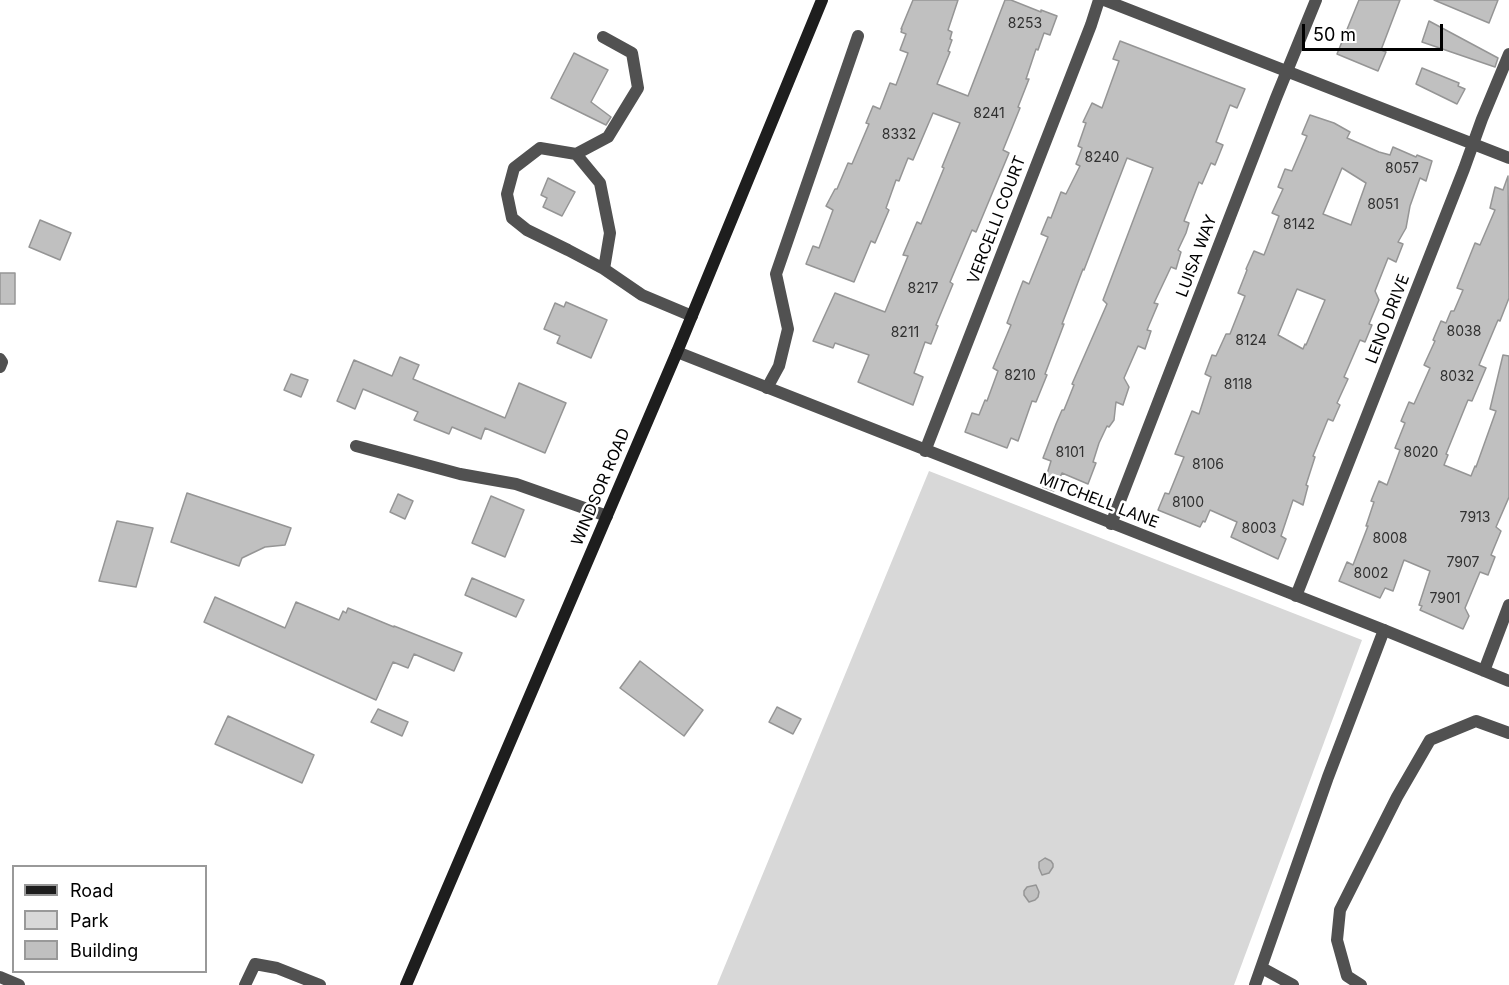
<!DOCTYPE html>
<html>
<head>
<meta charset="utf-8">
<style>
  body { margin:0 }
  #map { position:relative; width:1509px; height:985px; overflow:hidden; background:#fff; font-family:Inter,sans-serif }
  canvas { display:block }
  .legend { position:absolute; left:12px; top:865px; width:195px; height:108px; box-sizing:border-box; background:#fff; border:2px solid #999; margin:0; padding:8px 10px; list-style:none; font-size:18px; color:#000 }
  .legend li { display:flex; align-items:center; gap:12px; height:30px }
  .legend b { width:30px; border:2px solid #999 }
  .scale { position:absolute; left:1302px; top:24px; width:141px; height:27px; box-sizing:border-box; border:3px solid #000; border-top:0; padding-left:8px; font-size:18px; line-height:21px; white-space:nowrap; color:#000; -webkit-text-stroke:4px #fff; paint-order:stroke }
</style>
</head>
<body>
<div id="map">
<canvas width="1509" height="985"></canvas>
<ul class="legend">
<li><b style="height:8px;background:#1e1e1e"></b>Road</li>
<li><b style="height:16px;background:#d8d8d8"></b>Park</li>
<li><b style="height:16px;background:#c0c0c0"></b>Building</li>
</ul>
<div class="scale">50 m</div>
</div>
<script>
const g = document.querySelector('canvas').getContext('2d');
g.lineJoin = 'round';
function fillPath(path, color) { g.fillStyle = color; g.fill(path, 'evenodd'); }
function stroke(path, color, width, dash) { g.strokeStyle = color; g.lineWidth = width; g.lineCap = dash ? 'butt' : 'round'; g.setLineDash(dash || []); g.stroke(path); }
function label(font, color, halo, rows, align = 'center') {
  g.font = font + ' Inter,sans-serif'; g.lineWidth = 5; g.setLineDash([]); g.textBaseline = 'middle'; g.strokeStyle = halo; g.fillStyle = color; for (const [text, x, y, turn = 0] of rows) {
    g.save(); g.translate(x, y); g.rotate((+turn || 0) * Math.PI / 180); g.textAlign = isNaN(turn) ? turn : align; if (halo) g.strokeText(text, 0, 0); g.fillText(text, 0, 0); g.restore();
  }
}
fillPath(new Path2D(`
  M929,471L1362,640L1234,985H717Z`), '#d8d8d8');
const building = new Path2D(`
  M913,0H958L948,30L952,32L950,39L952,40L948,51L950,52L937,84L968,96L1005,0H1011L1041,12V10L1057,16L1050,35L1044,33L1038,50L1036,49L1026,79H1029L1018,107L1020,108L1003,150L1009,153L976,232L972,230L950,282L953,284L936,325L938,326L931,344L925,342L914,373L923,377L913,405L858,382L869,355L835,343L833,348L813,341L835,293L885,312L908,256L903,255L917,222L921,224L944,168L942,167L960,123L933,113L913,160L908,158L899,181L896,180L886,208L889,210L875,243L871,241L854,282L806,264L813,246L819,248L833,210L826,206L835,189H837L848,163L852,164L869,124L866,123L873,106L880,109L890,83L896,85L908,53L900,50L906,34L901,32L902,29H901Z
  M1359,0H1400L1381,50L1386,52L1378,71L1337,54Z
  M1434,0H1498L1489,23Z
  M1429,21L1498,58L1495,67L1422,42Z
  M1120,41L1245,89L1237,108L1230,105L1216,142L1223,145L1215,165L1211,163L1202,184L1199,182L1184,221L1189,223L1186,233L1178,250L1181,252L1176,269L1171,267L1154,303L1158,304L1147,330L1151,331L1145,349L1138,346L1124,378L1129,387L1123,405L1116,402L1114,420L1109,427L1107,426L1099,443L1093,462L1096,463L1088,484L1062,473L1054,491L1043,487L1051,461L1043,458L1056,424L1062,410H1064L1074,385L1072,384L1107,304L1103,300L1153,168L1127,158L1084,270L1083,269L1062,324H1064L1045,374L1047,375L1036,402L1032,401L1018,441L1011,438L1007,448L965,432L972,413L979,415L985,400L987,401L998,371L993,368L1011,325L1007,323L1016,299L1023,281L1029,284L1048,237L1041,234L1048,217L1051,218L1061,192L1066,194L1080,166L1076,164L1082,148L1078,146L1086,123L1083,122L1092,103L1102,108L1119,61L1113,59Z
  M574,53L608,70L591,102L611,117L606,125L551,98Z
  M1422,68L1459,83L1458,86L1465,89L1457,104L1416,84Z
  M1310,115L1334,123L1350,132L1347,138L1379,152L1390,155L1393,147L1416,157L1417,155L1432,161L1426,181L1420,178L1410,206L1406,228L1398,242L1403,244L1396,262L1388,258L1375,291L1379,300L1369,324L1372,325L1365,342L1360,340L1344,377L1348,379L1337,403L1340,405L1333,421L1328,419L1313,456L1315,457L1306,485L1308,486L1303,505L1293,500L1281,536L1286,539L1278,559L1231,537L1237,522L1210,510L1205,522L1203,521L1200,527L1158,510L1165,493L1169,494L1184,457L1175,454L1192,411L1199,414L1211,377L1205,374L1212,355L1216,356L1226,334H1230L1245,296L1238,293L1247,270L1246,269L1254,251L1264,255L1279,216L1272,213L1283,189L1278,187L1285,169L1292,171L1307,136L1302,134ZM1342,168L1366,183L1351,225L1323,214ZM1297,289L1325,300L1306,345L1305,344L1303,349L1278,335Z
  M1508,176L1509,298L1500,321L1498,320L1479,365L1486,368L1472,401L1468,400L1446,454L1448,455L1444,465L1471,476L1475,466L1476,467L1496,411L1490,409L1503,355L1509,356V497L1496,527L1501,531L1491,555L1495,557L1488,575L1480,572L1465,608L1469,616L1463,629L1420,610L1422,606L1419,605L1430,571L1404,560L1393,591L1385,588L1380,598L1339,581L1347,562L1353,565L1368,526H1366L1374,502L1371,501L1379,481L1387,485L1400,450L1395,448L1405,423L1401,421L1409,402L1414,404L1430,368L1424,365L1435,341L1433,340L1441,321L1446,323L1451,311H1454L1463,290L1457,288L1475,243L1480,245L1495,210L1490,208L1495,187L1503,190Z
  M548,178L575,192L562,216L543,207L547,198L541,195Z
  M40,220L71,233L60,260L29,247Z
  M0,273H15V304H0Z
  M566,302L607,320L591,358L557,343L560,336L544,329L555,303L564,307Z
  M400,357L419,365L413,379L505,418L519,383L566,403L545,453L485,428L481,439L452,427L449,434L414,420L418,412L363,389L355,409L337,401L354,360L392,376Z
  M291,374L308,380L301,397L284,390Z
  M187,493L291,528L285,545L265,547L242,558L239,566L171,542Z
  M398,494L413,501L405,519L390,512Z
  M491,496L524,510L505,557L472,543Z
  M117,521L153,528L136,587L99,581Z
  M472,578L524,600L516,617L465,595Z
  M215,597L285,628L296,602L339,620L343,611L346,613L348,608L394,627V626L462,653L454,671L414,654L408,668L393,662L376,700L204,622Z
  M640,661L703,710L684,736L620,688Z
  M777,707L801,719L793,734L769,722Z
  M378,709L408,722L402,736L371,722Z
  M228,716L314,755L302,783L215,744Z
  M1045,858L1051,861L1053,864V867L1049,873L1042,875L1039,868V862Z
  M1036,885L1039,892L1038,897L1035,900L1029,902L1024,895V891L1027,887Z`);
fillPath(building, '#c0c0c0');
stroke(building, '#959595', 1.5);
stroke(new Path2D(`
  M603,37L632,53L638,88L608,137L576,154L540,148L514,168L507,194L512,218L527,230L568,250L604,269L642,295L692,316
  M576,154L600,183L610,233L604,269
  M0,359L2,362L0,367
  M767,388L779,366L788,329L776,274L858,36
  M356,446L460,474L516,484L607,516
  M1262,968L1293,985
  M245,985L255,964L277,968L320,985
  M1255,985L1328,777L1384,630
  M1361,985L1347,976L1337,940L1340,910L1397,797L1430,740L1476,721L1509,733`), '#515151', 12);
stroke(new Path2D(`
  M1104,0L1509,158
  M677,352L1384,630L1509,681
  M925,451L1091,25L1099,0
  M1111,524L1276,98L1316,0
  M1296,596L1464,169L1482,119L1509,54
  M1484,671L1509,605
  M0,977L19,985`), '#515151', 12);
stroke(new Path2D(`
  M406,985L677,352L822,0`), '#1e1e1e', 12);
label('14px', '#303030', null, [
  ["8253",1025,24],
  ["8241",989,114],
  ["8332",899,135],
  ["8240",1102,158],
  ["8057",1402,169],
  ["8051",1383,205],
  ["8142",1299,225],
  ["8217",923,289],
  ["8038",1464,332],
  ["8211",905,333],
  ["8124",1251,341],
  ["8210",1020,376],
  ["8032",1457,377],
  ["8118",1238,385],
  ["8101",1070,453],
  ["8020",1421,453],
  ["8106",1208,465],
  ["8100",1188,503],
  ["7913",1475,518],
  ["8003",1259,529],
  ["8008",1390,539],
  ["7907",1463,563],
  ["8002",1371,574],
  ["7901",1445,599]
]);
label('16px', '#000', '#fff', [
  ["VERCELLI COURT",997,220,-69],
  ["LUISA WAY",1197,256,-69],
  ["LENO DRIVE",1388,319,-69],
  ["WINDSOR ROAD",601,487,-67],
  ["MITCHELL LANE",1099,501,21]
]);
</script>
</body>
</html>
